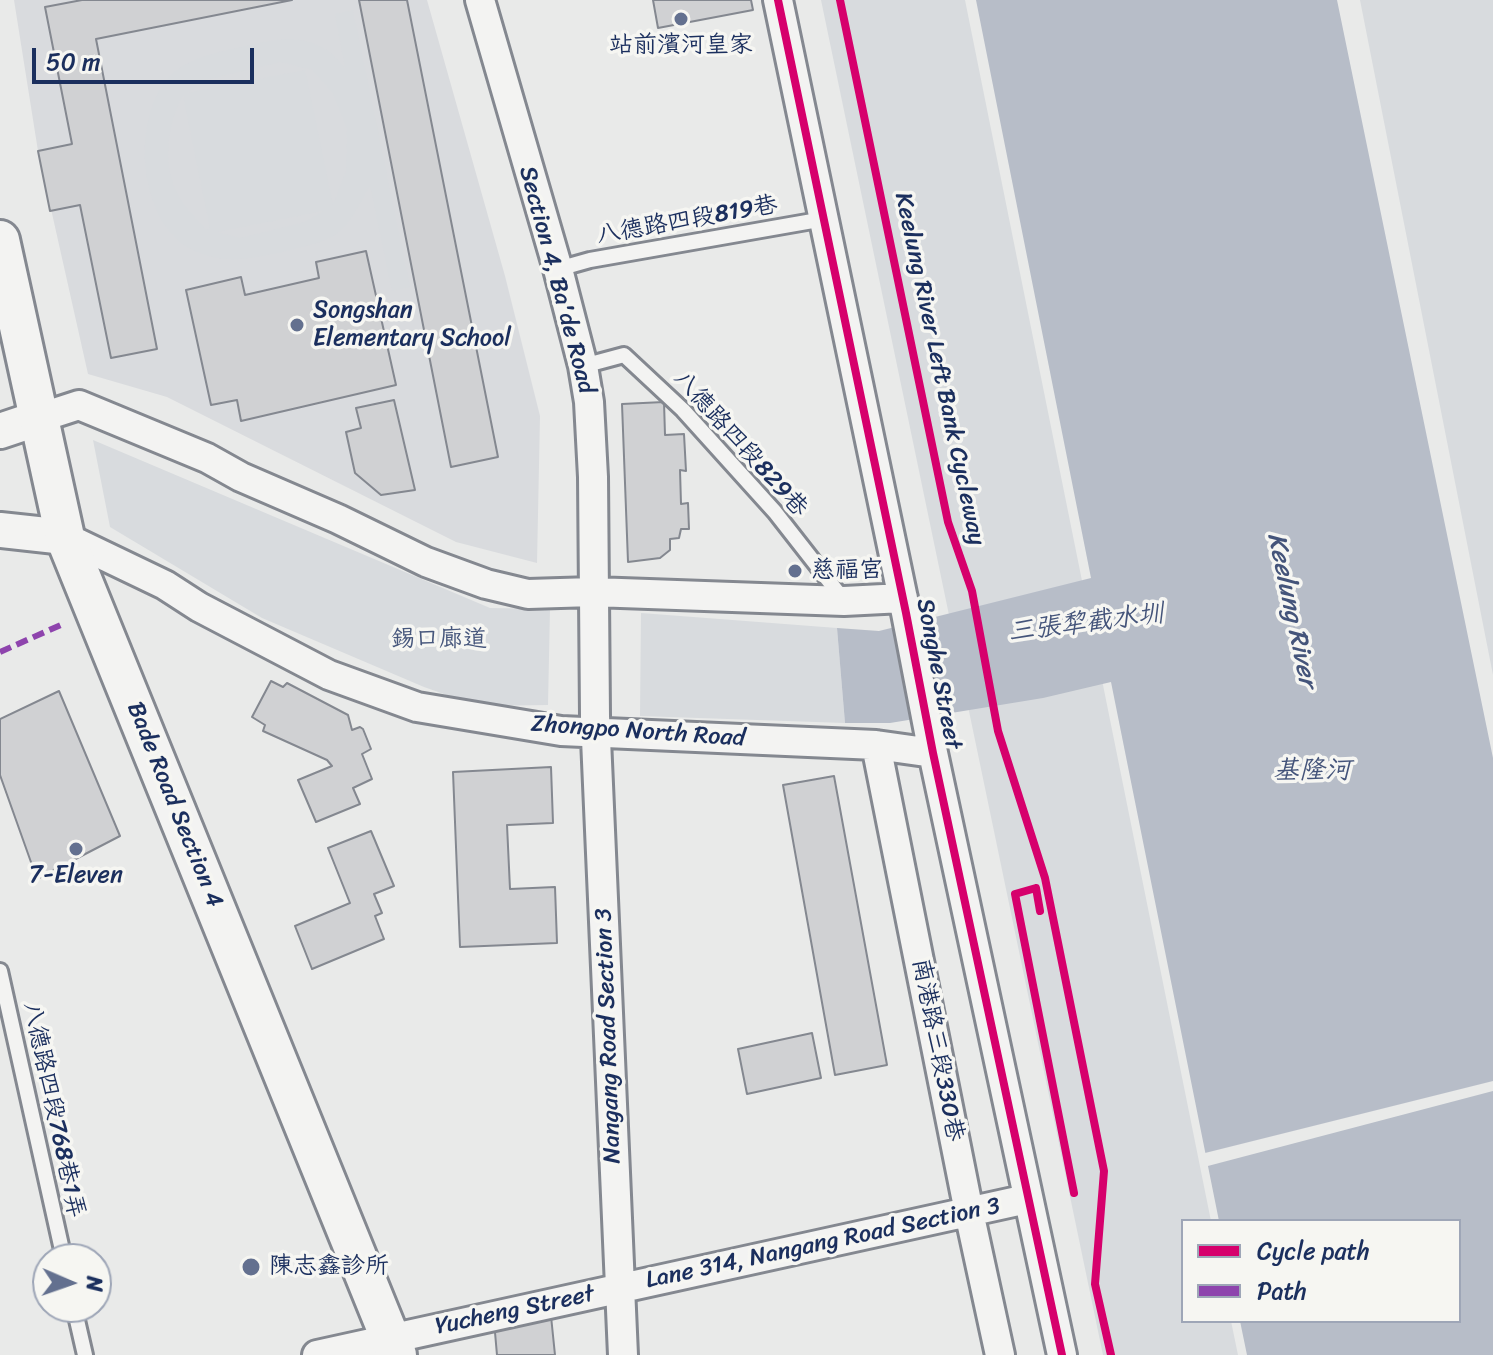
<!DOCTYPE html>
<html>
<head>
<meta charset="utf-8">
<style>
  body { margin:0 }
  #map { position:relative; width:1493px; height:1355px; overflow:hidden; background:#e9eae9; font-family:Sriracha,sans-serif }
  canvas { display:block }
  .legend { position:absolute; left:1181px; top:1219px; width:280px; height:104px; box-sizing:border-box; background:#f6f6f2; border:2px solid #9ea6b7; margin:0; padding:10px 14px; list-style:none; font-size:24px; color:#1b2f5e }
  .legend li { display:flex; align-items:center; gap:16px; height:40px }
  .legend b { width:40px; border:2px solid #9ea6b7 }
  .north { position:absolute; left:32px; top:1243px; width:80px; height:80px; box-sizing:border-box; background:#f6f6f2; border:2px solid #9ea6b7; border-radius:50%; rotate:92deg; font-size:22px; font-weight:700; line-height:32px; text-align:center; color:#1b2f5e }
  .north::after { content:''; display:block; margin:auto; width:28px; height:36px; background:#63708f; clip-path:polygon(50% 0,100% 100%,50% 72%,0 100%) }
  .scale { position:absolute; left:32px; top:48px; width:222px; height:36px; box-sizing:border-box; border:4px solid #1b2f5e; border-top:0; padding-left:10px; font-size:24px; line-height:28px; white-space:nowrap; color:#1b2f5e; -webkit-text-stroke:6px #f6f6f2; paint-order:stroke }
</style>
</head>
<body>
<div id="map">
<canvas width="1493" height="1355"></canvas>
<ul class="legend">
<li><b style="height:10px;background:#d6006c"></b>Cycle path</li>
<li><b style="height:10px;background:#8e44ad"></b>Path</li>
</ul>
<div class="north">N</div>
<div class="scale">50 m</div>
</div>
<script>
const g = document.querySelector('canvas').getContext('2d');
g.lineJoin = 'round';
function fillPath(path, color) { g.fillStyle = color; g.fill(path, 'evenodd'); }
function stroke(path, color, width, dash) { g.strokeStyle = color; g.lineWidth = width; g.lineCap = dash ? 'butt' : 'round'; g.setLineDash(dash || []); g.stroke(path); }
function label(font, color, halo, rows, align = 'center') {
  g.font = font + ' Sriracha,"LXGW WenKai TC",sans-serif'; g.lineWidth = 7; g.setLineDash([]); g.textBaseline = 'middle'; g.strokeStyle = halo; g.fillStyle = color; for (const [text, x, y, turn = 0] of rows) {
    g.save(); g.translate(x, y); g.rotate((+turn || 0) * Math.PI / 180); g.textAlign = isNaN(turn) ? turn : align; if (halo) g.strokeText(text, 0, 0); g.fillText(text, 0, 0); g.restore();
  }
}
fillPath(new Path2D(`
  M14,0H427L505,276L540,416L537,563L456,542L167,397L88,374L38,151Z`), '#d9dbde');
fillPath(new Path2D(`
  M821,0H965L1211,1221H1183V1321H1231L1238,1355H1103Z
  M1360,0H1493V675Z
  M353,10L410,287L392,291L370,185C340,241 339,238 278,253C249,259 223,264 195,251C136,225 128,109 177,70C192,59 210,54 228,50C261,43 297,29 328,51C334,56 340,63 345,68L335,14ZM281,62L313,70L333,93L347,128L346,171L333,205L305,70L187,93L205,80ZM183,95L210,229L209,230L205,229C198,221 190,213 184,205C161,174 165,127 183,95ZM323,211L305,222L241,238L217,232Z
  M93,440L490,608L550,609L548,705L478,706L424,687L262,618L110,527Z
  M641,613L837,628L845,723L640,716Z`), '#d8dbde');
fillPath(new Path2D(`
  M976,0H1337L1493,758V1355H1247L1240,1321H1459V1221H1219L1111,682L1043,698L890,723H845L837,628L879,631L1091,578Z`), '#b7bdc8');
fillPath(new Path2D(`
  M1493,1081V1091L1204,1167L1201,1154Z`), '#e9eae9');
const building = new Path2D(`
  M82,0H292L96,39L157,349L111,358L80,205L50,211L38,151L72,144L45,7Z
  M359,0H407L498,457L451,467Z
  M653,0H751L753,10L658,28Z
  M366,251L396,385L241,421L237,400L211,405L186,290L241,277L245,295L319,278L316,262Z
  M394,400L415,490L381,495L355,473L346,432L361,428L356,408Z
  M664,402L665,435L684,434L686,471L680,470L681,504L688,503L689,529H681L679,538L670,539V550L660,558L628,562L622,404Z
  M271,681L283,687L287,683L348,715L352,730L360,727L363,729L371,749L362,754L372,779L353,788L360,804L316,822L298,780L332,766L327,760L263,731L265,725L252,717Z
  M59,691L120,836L37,879L0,775V719Z
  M551,767L553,823L507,825L510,889L555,887L557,943L460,947L453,772Z
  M834,776L887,1065L835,1075L783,785Z
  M371,831L394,886L374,894L382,913L375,916L384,939L312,969L295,926L350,903L328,848Z
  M812,1033L821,1078L747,1094L738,1049Z
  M551,1316L555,1355H497L494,1321Z`);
fillPath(building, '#d0d1d3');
stroke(building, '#848890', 2);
const service = new Path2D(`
  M558,269L590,260L824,219
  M583,366L624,355L683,410L775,512L843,599
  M0,971L64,1259
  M74,1307L85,1355`);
const minor = new Path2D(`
  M480,0L558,269L583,366L589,402L593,477L595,716L623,1355
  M778,0L906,613L933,753L1062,1355
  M39,418L79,405L207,458L241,477L338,519L426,562L486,584L528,594L593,592L844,601L903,598
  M65,537L165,585L199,607L329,675L417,707L561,731L876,745L933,753
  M876,745L969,1212L1000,1355
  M317,1355L1027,1199`);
const tertiary = new Path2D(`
  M0,431L39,418
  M0,530L65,537`);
const secondary = new Path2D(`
  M0,240L65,537L397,1355`);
stroke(service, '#848890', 20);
stroke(minor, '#848890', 34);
stroke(tertiary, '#848890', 40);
stroke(secondary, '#848890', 44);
stroke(service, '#f3f3f2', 14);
stroke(minor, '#f3f3f2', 28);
stroke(tertiary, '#f3f3f2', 34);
stroke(secondary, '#f3f3f2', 38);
stroke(new Path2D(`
  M0,652L63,624`), '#8e44ad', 6, [12, 6]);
stroke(new Path2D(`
  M778,0L906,613L933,753L1062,1355
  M840,0L948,522L972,591L998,731L1045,878L1104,1171L1095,1284L1111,1355
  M1040,911L1036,888L1015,894L1074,1193`), '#d6006c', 8);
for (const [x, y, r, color] of [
  [681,19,8,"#63708f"],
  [297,325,8,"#63708f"],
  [795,571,8,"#63708f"],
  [76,849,8,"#63708f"],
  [251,1267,10,"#63708f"]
]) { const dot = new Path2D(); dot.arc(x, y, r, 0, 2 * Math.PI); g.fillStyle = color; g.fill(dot); stroke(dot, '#f6f6f2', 3); }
label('24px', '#1b2f5e', '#f6f6f2', [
  ["站前濱河皇家",681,46,"center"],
  ["Songshan",313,311],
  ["Elementary School",313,339],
  ["慈福宮",811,571],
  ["7-Eleven",76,876,"center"],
  ["陳志鑫診所",269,1267]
], 'left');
label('24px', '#1b2f5e', '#f6f6f2', [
  ["八德路四段819巷",687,221,-10],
  ["Section 4, Ba'de Road",556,280,75],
  ["Keelung River Left Bank Cycleway",939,369,78],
  ["八德路四段829巷",740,444,48],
  ["Songhe Street",938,674,79],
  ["Zhongpo North Road",638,732,4],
  ["Bade Road Section 4",174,805,68],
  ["Nangang Road Section 3",609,1036,-92],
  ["南港路三段330巷",937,1050,79],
  ["八德路四段768巷1弄",53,1110,78],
  ["Lane 314, Nangang Road Section 3",823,1244,-12],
  ["Yucheng Street",515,1311,-12]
]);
label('24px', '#47577c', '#f6f6f2', [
  ["錫口廊道",439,640]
]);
label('italic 26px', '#44547a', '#f6f6f2', [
  ["Keelung River",1291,610,78],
  ["三張犂截水圳",1086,624,-7],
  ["基隆河",1312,771]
]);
</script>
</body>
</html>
